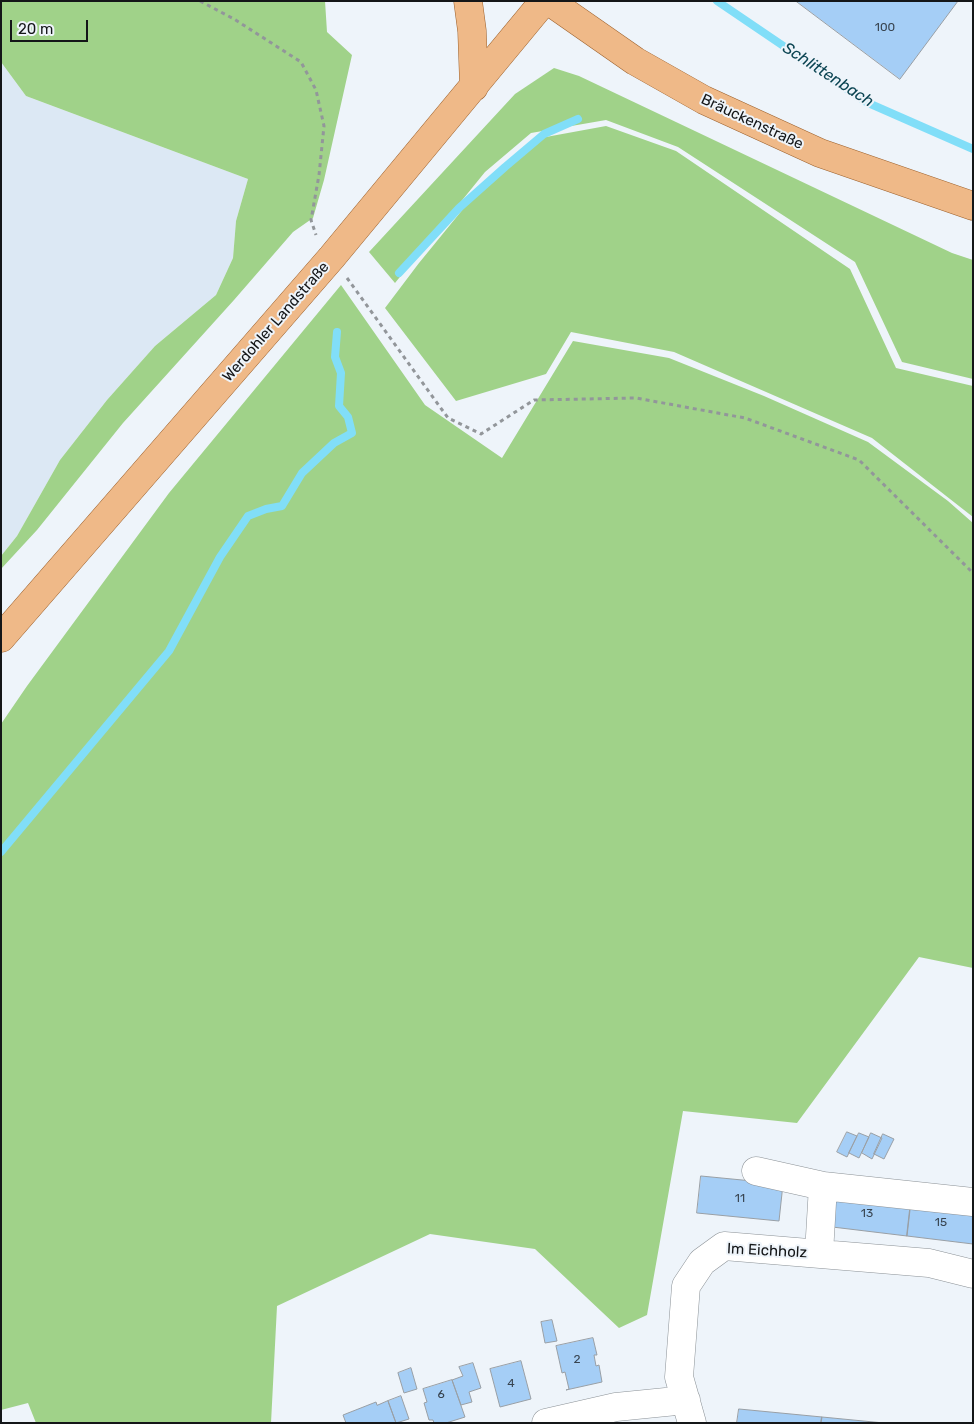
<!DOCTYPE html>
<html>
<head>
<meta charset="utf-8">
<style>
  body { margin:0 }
  #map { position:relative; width:974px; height:1424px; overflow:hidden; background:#eef4fa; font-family:Rubik,sans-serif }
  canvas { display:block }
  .frame { position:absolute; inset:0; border:2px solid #141618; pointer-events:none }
  .scale { position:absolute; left:10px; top:20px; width:78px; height:22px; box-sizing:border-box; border:2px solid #141618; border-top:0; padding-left:6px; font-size:15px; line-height:18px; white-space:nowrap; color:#141618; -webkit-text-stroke:4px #eef4fa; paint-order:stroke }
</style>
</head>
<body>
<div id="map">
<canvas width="974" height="1424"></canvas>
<div class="frame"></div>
<div class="scale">20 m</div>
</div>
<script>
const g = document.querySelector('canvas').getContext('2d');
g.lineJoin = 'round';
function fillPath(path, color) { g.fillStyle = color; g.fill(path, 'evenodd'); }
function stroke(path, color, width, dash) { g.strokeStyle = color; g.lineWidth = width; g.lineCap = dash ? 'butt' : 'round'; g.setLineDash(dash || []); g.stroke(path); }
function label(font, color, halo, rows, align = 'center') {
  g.font = font + ' Rubik,sans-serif'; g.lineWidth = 4; g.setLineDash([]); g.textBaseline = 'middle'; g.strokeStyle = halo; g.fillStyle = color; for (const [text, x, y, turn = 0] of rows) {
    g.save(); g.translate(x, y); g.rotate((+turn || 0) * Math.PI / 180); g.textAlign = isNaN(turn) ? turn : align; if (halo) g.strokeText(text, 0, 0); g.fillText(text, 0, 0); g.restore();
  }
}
fillPath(new Path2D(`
  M1,62L26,96L248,179L236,221L233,258L216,295L155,346L107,400L60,460L17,536L1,556Z`), '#dce8f4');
fillPath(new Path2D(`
  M1,1H325L327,32L352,55L324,180L313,218L293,232L234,300L123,423L37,530L1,569V556L17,536L60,460L107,400L155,346L216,295L233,258L236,221L248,179L26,96L1,62Z
  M554,68L579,76L952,253L973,260V379L902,362L855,262L678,147L606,120L531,133L485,172L395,283L369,252L515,94Z
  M606,126L676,151L850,269L896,368L973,386V517L872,438L674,352L571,332L546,374L456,401L385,308L419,263L490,176L535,139Z
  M341,285L425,405L502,458L573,341L669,358L764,396L868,442L948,501L973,523V968L919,957L797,1123L683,1111L647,1315L619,1328L535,1249L430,1234L277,1306L271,1423H36L28,1403L1,1410V724L27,686L169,493Z`), '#a0d289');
stroke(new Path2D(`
  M717,1L866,102L973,149
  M399,273L459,208L505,167L544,134L578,119
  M1,852L169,651L220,557L248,516L266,509L282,506L302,473L334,443L352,433L348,417L339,406L341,373L335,357L337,332`), '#81def8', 8);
const building = new Path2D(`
  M796,1H958L900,79Z
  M847,1132L857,1136L847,1157L837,1152Z
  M859,1133L869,1137L859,1158L849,1153Z
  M871,1133L882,1138L872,1159L862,1153Z
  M883,1134L894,1139L884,1159L874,1154Z
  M701,1176L783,1184L779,1221L697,1213Z
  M828,1191L911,1201L907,1236L824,1226Z
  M911,1201L973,1209V1244L907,1236Z
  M552,1320L557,1341L545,1343L541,1322Z
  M593,1338L597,1355H594L596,1366L599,1365L602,1382L566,1390L569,1389L565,1372L562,1373L556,1346Z
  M521,1361L531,1399L500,1407L490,1369Z
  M473,1363L481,1388L469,1392L472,1402L461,1405L452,1380L463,1376L459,1367Z
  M411,1368L417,1389L404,1393L398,1373Z
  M452,1380L465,1417L446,1423H434L433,1420H429L424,1403L427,1402L423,1389Z
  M401,1396L409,1419L396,1423L388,1401Z
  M388,1401L396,1423H346L343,1415L376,1402L377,1405Z
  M739,1409L822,1417L821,1423H737Z
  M822,1417L884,1423H821Z`);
fillPath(building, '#a5cef6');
stroke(building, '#999fa5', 1);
const minor = new Path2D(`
  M756,1171L823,1186L973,1202
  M819,1253L823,1186
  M546,1423L616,1407L686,1400
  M692,1423L679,1377L686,1286L702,1262L724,1246L929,1263L973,1274`);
const primary = new Path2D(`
  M468,1L472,31L474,87
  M549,1L635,61L704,100L820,153L973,206
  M1,638L332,257L544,1`);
stroke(minor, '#8b9196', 29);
stroke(primary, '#9c612d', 29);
stroke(new Path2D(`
  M200,1L234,19L301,62L316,90L324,126L319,175L311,220L316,235
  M347,278L448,418L481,434L534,400L636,398L745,418L859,460L973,573`), '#92969a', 3, [4, 4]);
stroke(minor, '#fff', 28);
stroke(primary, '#efb988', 28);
label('12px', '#384450', null, [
  ["100",885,28],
  ["11",740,1199],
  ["13",867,1214],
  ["15",941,1223],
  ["2",577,1360],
  ["4",511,1384],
  ["6",441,1395]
]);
label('15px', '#141618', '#eef4fa', [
  ["Bräuckenstraße",752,122,25],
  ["Werdohler Landstraße",276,322,-49],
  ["Im Eichholz",767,1251,3]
]);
label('italic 16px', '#0c4553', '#eef4fa', [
  ["Schlittenbach",828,75,33]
]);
</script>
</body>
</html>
